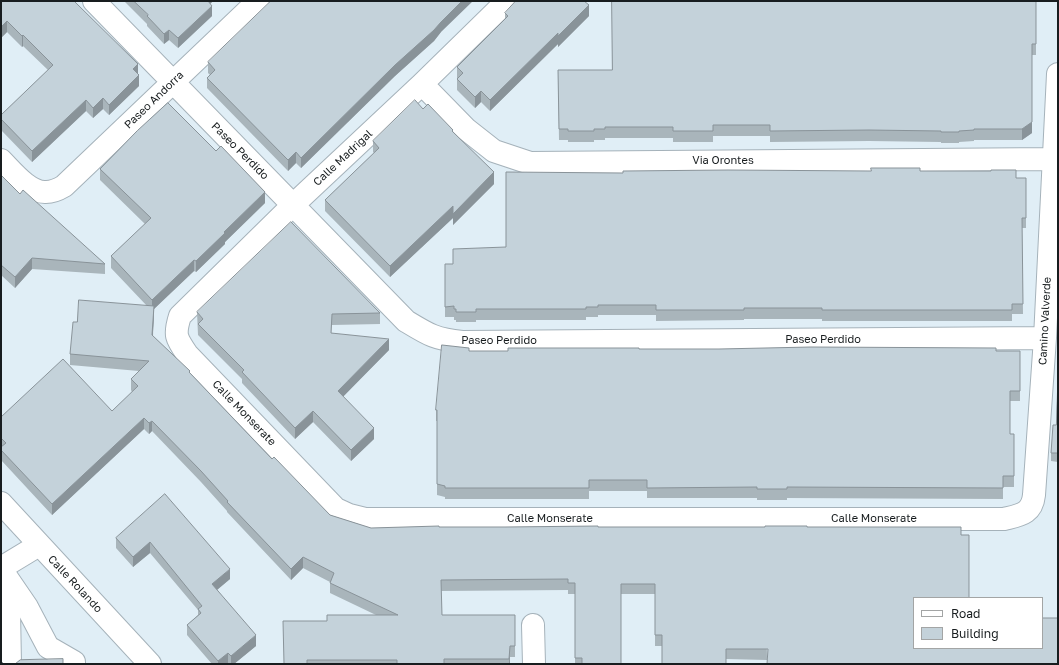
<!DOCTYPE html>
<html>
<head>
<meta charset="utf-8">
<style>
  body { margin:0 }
  #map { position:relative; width:1059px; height:665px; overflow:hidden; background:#e0eef6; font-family:"Golos Text",sans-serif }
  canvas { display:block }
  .frame { position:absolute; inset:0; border:2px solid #181d1f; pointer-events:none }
  .legend { position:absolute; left:913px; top:597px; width:130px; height:52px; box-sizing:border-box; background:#fff; border:1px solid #a3a5a5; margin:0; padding:5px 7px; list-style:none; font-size:12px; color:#181d1f }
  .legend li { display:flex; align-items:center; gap:8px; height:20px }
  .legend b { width:20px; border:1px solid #a3a5a5 }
</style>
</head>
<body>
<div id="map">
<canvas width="1059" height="665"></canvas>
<div class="frame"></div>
<ul class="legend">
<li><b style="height:5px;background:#fff"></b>Road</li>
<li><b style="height:11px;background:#c4d2da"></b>Building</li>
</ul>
</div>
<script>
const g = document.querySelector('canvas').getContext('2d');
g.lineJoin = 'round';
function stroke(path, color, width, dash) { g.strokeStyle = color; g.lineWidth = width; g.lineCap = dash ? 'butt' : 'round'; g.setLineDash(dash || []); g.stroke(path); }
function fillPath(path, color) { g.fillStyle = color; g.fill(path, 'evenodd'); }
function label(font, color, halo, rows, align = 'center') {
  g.font = font + ' "Golos Text",sans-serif'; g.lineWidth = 3.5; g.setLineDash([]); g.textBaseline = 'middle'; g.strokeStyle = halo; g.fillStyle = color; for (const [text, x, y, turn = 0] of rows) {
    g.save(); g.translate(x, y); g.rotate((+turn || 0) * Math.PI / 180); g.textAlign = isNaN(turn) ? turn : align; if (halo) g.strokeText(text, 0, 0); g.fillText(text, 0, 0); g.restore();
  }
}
const minor = new Path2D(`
  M94,1L406,321C429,335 435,339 462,342L1045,338
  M507,1L422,84L293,205L180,316C174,335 176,338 187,354L336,509L349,515L365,519H1004C1020,515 1032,514 1034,495L1045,338L1058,74
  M422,84L466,129L494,151L530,163L1053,159
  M1,160C12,171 29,193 46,192C53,192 59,189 64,186L258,1
  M1,503L150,664
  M1,568L39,545
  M1,569L27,607L48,647L74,662V664
  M1,600L9,611L10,664
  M533,625L534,664`);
stroke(minor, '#a5b2ba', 24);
stroke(minor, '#fff', 22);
fillPath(new Path2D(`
  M1,1L138,74L139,86L109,115L103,109L93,118L86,111L32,162L1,130V115L48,70L23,46L22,47L7,32L1,38Z
  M124,1H213L210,4L212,16L178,48L169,40L164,44L147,26V24Z
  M1036,1V55H1032V133L1022,140H974V141L959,142V143H941V142L869,141L770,142V136H713V142H673V138H605V140H594V142H568V140H559L558,70H612Z
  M505,13L589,16L558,47V44L490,111L481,102L475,108L457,90V67L505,20Z
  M441,32L434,41L395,76L301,168L296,163L288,171L207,88V78L210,75L208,73V62Z
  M423,109L453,133L494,184L453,225V218L390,277L325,211V200L374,153L373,152V141Z
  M100,169L265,203L225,242V244L196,272L194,271L154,309L153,336L190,373L272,459L330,515L371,528L439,527H765L767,660L726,659L662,646H655V594H621V664H575V594H568V590L441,591L442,615H515V657H510V664H284L327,621L376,615L330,593V582L303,568L291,580L227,512V511L201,482L152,431L149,434L144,429L52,515L1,460V417L112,411L132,392L131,390V379L139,371L70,365V354L77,322L147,306L111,268V256L145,224L100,180Z
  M871,171H920L1016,178H1026V228H1022L1023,314H1012V321H822V319H744V320L656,321V315H598V317H586V320H476V322H456V320H454V317H445V264H453L506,247L623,173Z
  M1,175L20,194L105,264V274L32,269L15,288L1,275Z
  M197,312L380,313V324L332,325L331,333L389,350L343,396L374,439L351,461L313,422L295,439L242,383V379L198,335Z
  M639,349L1020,351V401H1010V434H1014V487H1003V499L787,498V500H757V498H647V491H589V499H445V497L437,495V421H436V410L469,351H508Z
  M1058,377V462L1051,461V453L1056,425Z
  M165,494L230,579L217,590L256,646L234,664H229L228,663L226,664H212L187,635V625L198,615V610L150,553L133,567L116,548V538Z`), '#a9b5bb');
fillPath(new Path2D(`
  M205,1H213L205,9Z
  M462,1H473L441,32L434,41L395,76L301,168V158L395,65Z
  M589,5V16L558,47V36Z
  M212,6V16L178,48V38Z
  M7,21V32L1,38V27Z
  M169,30V40L164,44V34Z
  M558,33V44L490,111V100Z
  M23,35V46L22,47V36Z
  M138,64V74L133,69Z
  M139,75V86L109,115V105Z
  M481,91V102L475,108V97Z
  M103,98V109L93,118V108Z
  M86,100V111L32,162V151Z
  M1032,122V133L1022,140V129Z
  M296,152V163L288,171V160Z
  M494,172V184L453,225V218L390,277V266L453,206Z
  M265,192V203L225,242V244L196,272V261L224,232Z
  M32,258V269L15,288V277Z
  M194,260V271L154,309V317L152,346V300Z
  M389,339V350L338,402V391Z
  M313,411V422L295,439V428Z
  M144,418V429L52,515V504Z
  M152,421V431L149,434V423Z
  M374,428V439L351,461V450Z
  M150,542V553L133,567V557Z
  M303,557V568L291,580V569Z
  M230,569V579L212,594V584Z
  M256,635V646L234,664H231V656Z
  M510,646V664H509Z
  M228,653V663L226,664H218V661Z`), '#899399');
const building = new Path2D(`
  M1,1H74L138,64L133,69L139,75L109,105L103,98L93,108L86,100L32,151L1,119V115L53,65L23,35L22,36L7,21L1,27Z
  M134,1H208L212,6L178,38L169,30L164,34L147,16L148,15Z
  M271,1H462L441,22L434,30L395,65L301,158L296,152L288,160L207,78L215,70L208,62Z
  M516,1H584L589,5L558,36V33L490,100L481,91L475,97L457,79L463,73L457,67L508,16L505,13Z
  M612,1H1036V44H1032V122L1022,129H974V130L959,131V132H941V131L869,130L770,131V125H713V131H673V127H605V129H594V131H568V129H559L558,70H612Z
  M415,100L423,109L428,104L453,130L452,131L494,172L453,214V206L390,266L325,200L379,148L373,141Z
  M168,103L216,151L221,146L265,192L224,232L225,233L196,261L194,260L152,300L111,256L151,218L100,169L137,131Z
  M871,168H920V171H991V170H1016V178H1026V218H1022L1023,304H1012V310H822V308H744V310H656V305H598V307H586V309H476V312H456V309H454V306L445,307V264H453V249L506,247V172L623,173V171L728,170L871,171Z
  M1,175L20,194L23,190L105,264L32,258L15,277L1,265Z
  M291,222L380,313L332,314L331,333L389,339L338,391L374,428L351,450L313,411L295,428L242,372L244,370L198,324L203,319L197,312Z
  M79,300L154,306L152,335L190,371L189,372L272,459L274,457L330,515L371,528L439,526V527H505L598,526V527H765V526H807V527H961V535H969V598H914V648H1042V618H1058V664H767L768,649H726V664H662V635H655V584H621V664H582V658H575V583H568V579L441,580L442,615H515V646H510L509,659H444V664H397V660H307V664H284L283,621H327V615H398L330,583L334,573L303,557L291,569L227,502L228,501L201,471L152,421L149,423L144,418L52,504L1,450V447L6,443L1,438V417L63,359L112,411L138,386L131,379L149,361L70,354L73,322H77Z
  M442,345L469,348V351H508V348H639V349H719L811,347L996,348V351H1020V391H1010V434H1014V476H1003V488L787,487V489H757V487L647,488V480H589V488H445V486L437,484V410H436Z
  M1058,377V453H1051L1053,425H1056Z
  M165,494L230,569L212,584L256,635L231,656L228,653L218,661L187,625L201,613L198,609L202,606L150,542L133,557L116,538Z
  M63,659V664H15L20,660Z
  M1,661L4,664H1Z`);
fillPath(building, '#c4d2da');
stroke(building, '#899399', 1);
label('11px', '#181d1f', '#fff', [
  ["Paseo Andorra",154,100,-44],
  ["Paseo Perdido",240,151,45],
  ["Calle Madrigal",343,158,-43],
  ["Via Orontes",723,161],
  ["Camino Valverde",1045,321,-87],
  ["Paseo Perdido",823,340],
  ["Paseo Perdido",499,341],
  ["Calle Monserate",244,413,46],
  ["Calle Monserate",550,519],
  ["Calle Monserate",874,519],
  ["Calle Rolando",75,584,47]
]);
</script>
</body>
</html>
